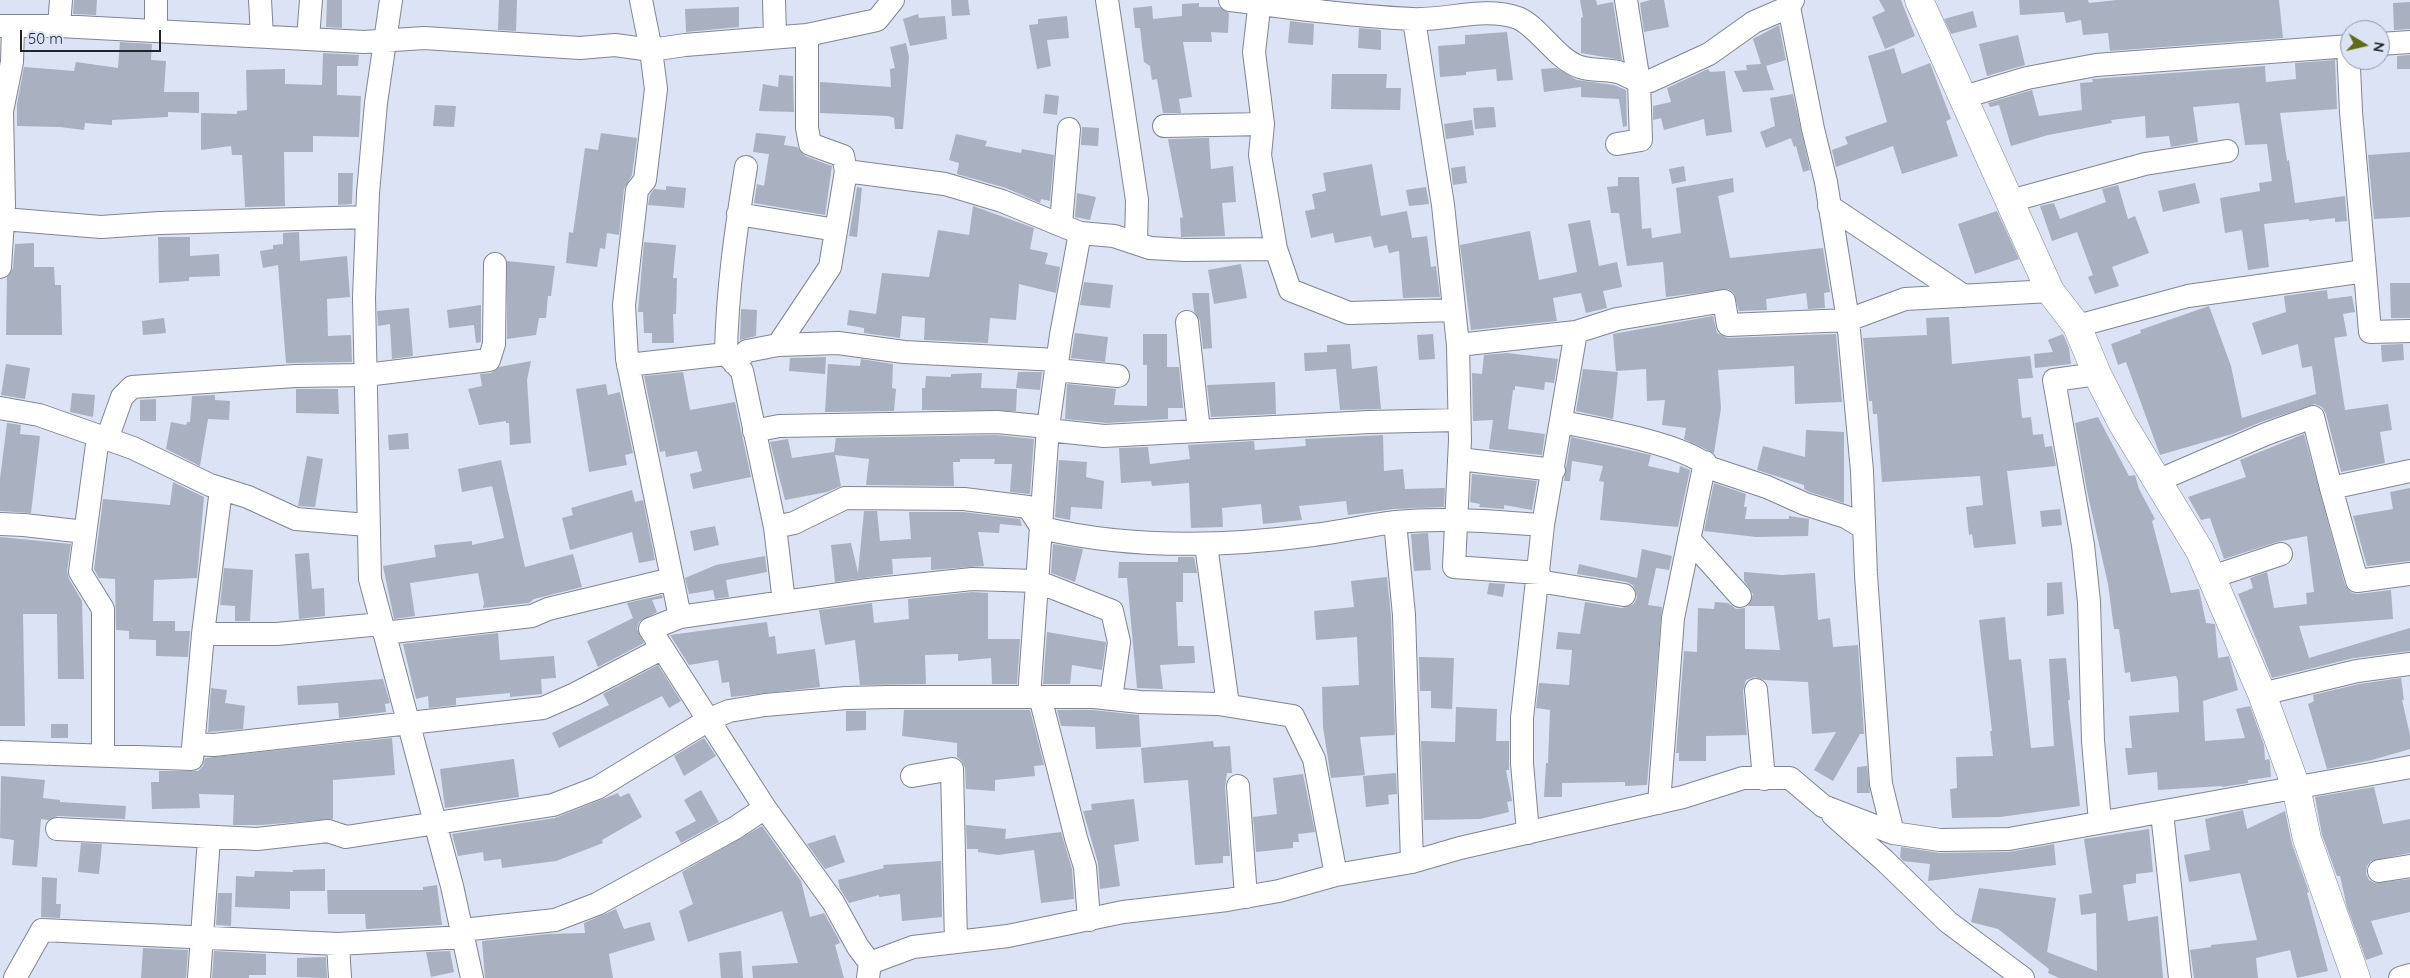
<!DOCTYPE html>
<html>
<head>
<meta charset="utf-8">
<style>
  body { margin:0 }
  #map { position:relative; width:2410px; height:978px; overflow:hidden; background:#dbe3f4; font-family:Quicksand,sans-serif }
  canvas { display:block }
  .north { position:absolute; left:2340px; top:20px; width:50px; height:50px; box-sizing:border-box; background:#dbe3f4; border:1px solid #9197a3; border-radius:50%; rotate:99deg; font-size:14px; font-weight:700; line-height:20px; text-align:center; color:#21242a }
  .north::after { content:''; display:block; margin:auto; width:18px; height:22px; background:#626c12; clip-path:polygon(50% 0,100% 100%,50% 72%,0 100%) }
  .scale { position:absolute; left:20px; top:30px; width:141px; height:22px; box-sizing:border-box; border:2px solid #21242a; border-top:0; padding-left:6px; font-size:15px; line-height:18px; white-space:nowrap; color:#21242a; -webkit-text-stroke:4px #dbe3f4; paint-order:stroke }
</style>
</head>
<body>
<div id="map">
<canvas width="2410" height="978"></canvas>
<div class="north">N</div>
<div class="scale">50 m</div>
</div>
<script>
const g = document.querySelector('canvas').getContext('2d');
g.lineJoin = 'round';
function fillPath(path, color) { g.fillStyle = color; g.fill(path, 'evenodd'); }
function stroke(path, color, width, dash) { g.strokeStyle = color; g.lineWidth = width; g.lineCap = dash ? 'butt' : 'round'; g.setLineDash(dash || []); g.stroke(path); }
fillPath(new Path2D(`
  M74,0H97L96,15L73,14Z
  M327,0H342V28L326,27Z
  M499,0H517L516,31L498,30Z
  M951,0H968L970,15L952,16Z
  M1580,0H1596L1597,5L1613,2L1622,60L1581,53V18L1583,17Z
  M1650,0H1664L1669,27L1644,32L1640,3Z
  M1879,0H1901L1915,36L1885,49L1872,17L1885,11Z
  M2019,0H2088L2089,3L2117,0H2279L2283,38L2110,51L2108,33L2083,35L2081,20L2066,23L2064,12L2020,15Z
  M2410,2V29L2394,30L2393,3Z
  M1199,3V7H1220L1229,13L1228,33L1211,32L1212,42H1183L1192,97L1179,99L1181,113H1163L1157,79L1152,80L1150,66L1144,62L1140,28H1135L1133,8L1152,6L1153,19L1182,16V4Z
  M739,7V27L686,32L685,9Z
  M1973,11L1977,27L1951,34L1944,19Z
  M918,14L919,18L945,16L947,39L910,46L903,19Z
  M1067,16L1069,38L1047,40L1051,66L1037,69L1029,25L1038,24V19Z
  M1290,21L1314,24L1313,45L1288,43Z
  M1779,25L1786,60L1766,66L1774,90L1743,92L1734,71L1747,70L1746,65L1761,64L1753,39Z
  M1359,28L1381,30V50L1358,48Z
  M1507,32L1513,80L1497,81L1496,69L1466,72V75L1440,77L1438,46L1465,44V35Z
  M2018,35L2025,65L1987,76L1979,44Z
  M120,42L152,44L151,60L166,61L164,92H199V113L168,112V117L112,120V125L85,123L84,130L60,127L17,126V104L24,67L74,71L76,62L118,68Z
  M906,43L909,57L903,129H895L894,118L888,116L820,113V82L891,87L890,69L895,68L890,47Z
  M1894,48L1902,74L1930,63L1951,119L1946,121L1958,156L1902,174L1893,146L1836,167L1832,150L1848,144L1845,137L1887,122L1868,56Z
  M323,53L359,55L358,66H337V95L361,96L359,137L313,136V152H284L285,206L245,207L242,155H232L231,146L201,150V113L237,114V111L247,110L246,70L285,69V84L322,85Z
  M2410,55V69H2397V56Z
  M2335,60L2337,109L2280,113L2287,161L2289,160L2295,203L2345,196L2347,221L2335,222V218L2309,221V219L2264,224L2269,267L2248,270L2242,230L2225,233L2220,198L2260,191L2259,183L2272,181L2267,144L2245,145L2239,103L2193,107L2198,142L2171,147L2169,136L2146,138L2145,116L2111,120L2112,123L2048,135L2011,146L1999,105L1990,107L1988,103L2032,90L2039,116L2082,110L2080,83L2093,82L2092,79L2265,66L2266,82L2296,79L2295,63Z
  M1556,68L1577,80L1614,85L1626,90L1627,126L1623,127L1619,99L1581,97V87L1544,92L1541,69Z
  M1708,69L1710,72L1725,71L1732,132L1706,136L1704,119L1664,130L1661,118L1653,120V106L1671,102L1667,88Z
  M1332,74H1387L1386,88H1401L1400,110L1331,109Z
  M779,75L793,76L794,112L759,111L763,84L778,87Z
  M1045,94L1059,96L1057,115L1043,113Z
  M1793,94L1810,170L1803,172L1796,146L1794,147L1791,138L1766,148L1760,132L1775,126L1770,98Z
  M435,105L456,106L454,127L433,126Z
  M1494,107L1496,127L1475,129L1473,108Z
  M1472,120L1474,135L1446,139L1444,124Z
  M1082,127L1099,128L1098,146L1081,145Z
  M601,133L637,138L632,175L624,189L619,235L607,233L605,249L600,248L597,267L566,263L569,232L573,233L585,148L598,150Z
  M756,133L786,136L784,145L797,147L805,156L832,166L825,215L754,203L757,184L764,186L769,154L753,152Z
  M956,134L987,141L985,146L1021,153L1022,149L1054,155L1050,201L1041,199L1040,203L1006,188L957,174L959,163L949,160Z
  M1209,138L1211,169L1233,166L1236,202L1222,203L1225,236L1181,237L1180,218L1183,217L1168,139Z
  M2410,152V217L2374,219L2368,155Z
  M1372,164L1381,216L1407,211L1412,238L1427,236L1431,267L1436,266L1440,297L1403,298L1399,251L1389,253L1387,245L1374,248L1371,236L1335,243L1333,233L1311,238L1305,211L1315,209L1312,194L1326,191L1323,173Z
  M1465,166L1467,183L1453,185L1451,168Z
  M1684,166L1686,181L1672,184L1669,169Z
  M338,173H353L352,204L338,205Z
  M1618,177H1639L1642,229L1651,228L1652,238L1681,233L1676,188L1733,178L1734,192L1718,196L1730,258L1823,248L1830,292L1824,293L1825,308L1808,309L1806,293L1766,299L1767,310L1739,311L1734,293L1728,289L1666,297L1663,262L1627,266L1619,213H1611L1607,187L1618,186Z
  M2195,183L2200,203L2163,212L2158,191Z
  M2118,185L2128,219L2135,216L2149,253L2112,267L2119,286L2095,294L2088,277L2093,275L2077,232L2052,241L2040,206L2054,203L2060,219L2106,202L2102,189Z
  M666,186L686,188L684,208L648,205L650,195L654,189L666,190Z
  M857,187L862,188L857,237L849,236Z
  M1426,187L1429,204L1409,206L1406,190Z
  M1077,193L1096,197L1090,220L1075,217Z
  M973,206L1034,228L1030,249L1048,253L1045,264L1060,267L1056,293L1019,284L1016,320L990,318L988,343L924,340L925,318L902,316L900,338L864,333V328L847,325L849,310L876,314L882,273L929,277L938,230L969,235Z
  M1997,211L2019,259L1975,274L1958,224Z
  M1590,220L1599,266L1617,262L1622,287L1603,291L1607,308L1586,313L1581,293L1553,298L1557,321L1471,330L1460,245L1530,231L1539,280L1577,272L1568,224Z
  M299,232L300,261L347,256L350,297L327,299L328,336L351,335L352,362L286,363L278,265L263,268L260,251L273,249V245L283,244V233Z
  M158,237H190V256L219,254L220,276L189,277V281L159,283Z
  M644,242L676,245L673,278H677L676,314H673L674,343H652V333H644L643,312H638Z
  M34,243V267H54L55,285H61L62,335H6L7,277L13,268L15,244Z
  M507,261L555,266L551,296H548L546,318H539L536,335L507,339Z
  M1241,264L1247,298L1214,304L1208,270Z
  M1084,282L1113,285L1110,308L1080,305Z
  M2390,283H2410V318H2391Z
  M2327,290L2328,299L2352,296L2355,312L2343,314L2347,336L2334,338L2345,410L2388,404L2392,430L2380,432L2385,463L2341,472L2326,414L2322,407L2315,404L2261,422L2232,434L2160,455L2126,362L2118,365L2111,344L2141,333L2140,330L2209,306L2231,366L2242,418L2316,394L2312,366L2302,368L2298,344L2262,355L2252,323L2286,312L2284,296Z
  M1192,293H1209L1212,348L1203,349L1200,321L1194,311Z
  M481,305V342L476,343L474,325L449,328L447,310Z
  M409,308L413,356L392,359L390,324L378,326L377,311Z
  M741,309L757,310L756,336L740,340Z
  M1713,316L1717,333L1728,338L1836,334L1842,402L1795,404L1794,366L1718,370L1721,408L1714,453L1684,439L1686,428L1662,425L1665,400L1647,401L1646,369L1616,371L1613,334Z
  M1949,317L1952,364L2030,356L2033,378L2018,379L2022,418L2031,417L2033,435L2043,434L2045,447L2052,446L2056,466L2007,471L2016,544L1974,548L1972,534L1969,535L1966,507L1983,505L1980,476L1882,482L1877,414H1873L1872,401H1869L1863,338L1927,335L1926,318Z
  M164,318L166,333L143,335L142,321Z
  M1075,333L1108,337L1105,362L1071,358Z
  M1143,334H1167V367H1179L1183,408H1168V419L1107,423L1065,419L1067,384L1116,389L1114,405L1147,406V365H1143Z
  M1433,334L1435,359L1419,360L1417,335Z
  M2063,334L2069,348L2071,364L2035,368L2034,354L2053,352L2048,340Z
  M1350,344L1352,369L1377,366L1381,409L1340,410L1336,369L1305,371L1304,353L1327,352V345Z
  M2403,344L2404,360L2382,362L2381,345Z
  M1507,353L1558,359L1554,383L1545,382L1544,390L1515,386V390H1513L1508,429L1545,434L1542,455L1489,449L1493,420L1473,421L1472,373L1482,374L1484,355Z
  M826,357L825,374L789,371L790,358Z
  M861,359L893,364L892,388L896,389L894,411L825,412L828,364L860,366Z
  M531,361L527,380L531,443L510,445L509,423H506V421L479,425L468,389L482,386L480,374L491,373L499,367Z
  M6,364L30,368L25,399L1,395Z
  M1583,369L1618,372L1613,419L1576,411Z
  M683,372L690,410L735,402L751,477L693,489L690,474L702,471L697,451L666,457L665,451L660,452L644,376Z
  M1018,372H1042L1040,390L1016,388Z
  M982,373L981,388L1017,389L1016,411L922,410V388H925L926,376L951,377V374Z
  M1275,382L1276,414L1211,417L1207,385Z
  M606,384L608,395L620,392L633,453L625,455L627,465L589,472L576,389Z
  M296,389H338L339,414L296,413Z
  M72,393L95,395L93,417L70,412Z
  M215,395V400L230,401L229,420L208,419L200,466L166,449L171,422L186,425L187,422H190L192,396Z
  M156,399V421H140V400Z
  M2098,417L2129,476L2135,475L2139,489L2155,519L2152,521L2171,593L2199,589L2206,623L2215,624L2218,658L2229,656L2238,690L2203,701L2205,741L2245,738L2236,709L2250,706L2264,745L2265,760L2269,759L2270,762L2271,777L2248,780V783L2222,787V786L2158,790L2157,772L2128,775L2125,748H2132L2129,716L2179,712L2178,681L2176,676L2131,682L2130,672L2125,673L2119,629H2114L2108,584L2087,491L2075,423Z
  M7,423L21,425L20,434L40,436L31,513L0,511V479Z
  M1806,430L1844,432V503L1810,492L1804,489V485L1757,470L1763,446L1805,457Z
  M408,433L409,449L389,450L388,435Z
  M2304,434L2345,585L2352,593L2358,594L2391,590L2393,619L2299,626L2309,658L2410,628V651L2354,658L2272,678L2238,594L2253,588L2250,578L2267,572L2274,608L2307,604L2306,593L2314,592L2307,536L2277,542L2224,559L2210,518L2201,520L2188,497L2246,477L2240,460Z
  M996,435L1034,439L1030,494L1010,492L1012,464H994L995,459H960V462H953L954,486L866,485L869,459L835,455L841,486L827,492L785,500L770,442L788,439L792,458L834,452L836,438Z
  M1383,435L1384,471L1403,469L1405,489L1445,488L1444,507L1394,509L1348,515L1346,501L1299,506L1302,520L1263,524L1261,504L1222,508L1223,527L1191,528L1189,483L1152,486L1151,481L1121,483L1119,448L1148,447L1150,464L1190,459L1188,445L1254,441L1255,450L1306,446L1305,439Z
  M1571,437L1651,455L1648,466L1679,473L1680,466L1690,470L1678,527L1600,520L1604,482L1599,481L1603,466L1572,461L1570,481H1564Z
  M307,456L323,459L315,507L298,506Z
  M501,460L525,567L573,554L582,587L534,599L529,603L483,608L484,603L478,573L410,583L415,616L394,619L383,566L436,557L434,545L472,541V545L504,538L492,486L462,492L458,469Z
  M1059,460L1087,462L1086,477L1104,481L1102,509L1071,507L1070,520L1055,517Z
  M1472,474L1537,481L1532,510L1504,505V509L1479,507L1480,504L1470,502Z
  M173,482L204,497L197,578L154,580L153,621H175V631H190L188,657L156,656V640L129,639V631L116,630L115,579L99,578L94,569L103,499L170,505Z
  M1714,483L1746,494L1744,507H1747L1745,519H1789V516L1809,519L1808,536L1756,537L1704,531Z
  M2410,488V561L2367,566L2353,516L2393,509L2390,492Z
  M632,490L635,502L643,500L655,560L639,563L632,532L570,550L562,518L573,515L571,508Z
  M2060,509L2062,525L2042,527L2040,511Z
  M864,511H877L880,541L911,539L909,512H963L1020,519L1022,526L1000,524L999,533L978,532L984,566L931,570V557L892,559L893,574L835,582L831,545L851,543L858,573Z
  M715,526L719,545L694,551L690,531Z
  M1428,533L1431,570L1414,571L1411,534Z
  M0,537L71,544L67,571L69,579L82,601L84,679H58L57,614H23L25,726H0Z
  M1053,544L1083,549L1075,582L1051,573Z
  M1642,549L1672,556L1669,570L1656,568L1648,605L1662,607L1647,785L1625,786V782L1562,783V797H1544L1546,763H1548L1550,710L1536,708L1539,683L1569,685L1572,650L1556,649L1558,632L1580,634L1585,602L1622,608L1634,604L1637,597L1633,585L1627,582L1577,574L1579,564L1637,578Z
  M309,553L312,589L324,588L325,616L299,619L295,554Z
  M765,556L767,572L726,580L729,597L715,599L713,590L689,594L685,578L716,565Z
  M1178,557H1194L1197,573H1183V602H1176L1178,646H1194L1195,663L1160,665L1163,689L1137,688L1127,578H1118L1119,562H1178Z
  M224,568L253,570L250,621H235V606L220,605Z
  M1744,572L1782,575L1815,573L1818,620L1830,618L1833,647L1858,645L1864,734H1860L1833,781L1814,770L1836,732L1812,734L1808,682L1764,680L1755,677L1746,680L1743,691L1747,735L1706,736V761H1679V753H1676L1684,651L1697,652L1698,608L1714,609L1715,602L1728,603L1736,609L1745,608V649L1780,650L1774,606H1748L1753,594L1744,581Z
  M1387,577L1391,616L1395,735L1360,737L1365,775L1331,778L1323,727L1322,687L1359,685L1357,637L1316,640L1314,611L1354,607L1351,581Z
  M2062,582L2064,614L2047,616V583Z
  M1489,583L1505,584L1503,597L1487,594Z
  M972,592L988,593V639H1020L1017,684H992L991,658L958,661V654L925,655L926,684L860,685L855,640L825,645L819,610L872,603L874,623L909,619L908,599Z
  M662,595L663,598L652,600L657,612L639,622L637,629L644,643L598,667L587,641L633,618L627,603Z
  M2005,617L2009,660L2021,659L2031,748L2054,746L2049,659L2066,658L2070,700H2068L2080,806L2000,817L1952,818L1950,789L1957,788L1956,757L1993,756L1990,731H1992L1979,620Z
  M767,622L769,637L775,636L777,654L815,649L820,687L731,697L729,682L722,683L718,660L689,665L670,635Z
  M1047,632L1106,642L1102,670L1072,665L1070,684H1043Z
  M498,633L500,660L554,656L556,678L541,679L542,694L510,697V693L456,698V705L429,708L428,696L416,699L403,644Z
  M1419,657L1454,658L1452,709L1431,708V691H1420Z
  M658,665L681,701L669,708L662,696L559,748L552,733L609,705L603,694Z
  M2401,678L2404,700H2402L2410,735V749L2372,760L2327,769L2308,704L2314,701L2313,695L2359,684Z
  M383,679L390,703L385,704L386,712L339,718L338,703L298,705L297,686Z
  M211,688L227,690L225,703L245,706L243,729L208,732Z
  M1456,707L1497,709L1496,741H1509V770H1506L1512,801L1507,802L1509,812L1480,819L1424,820L1421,741L1455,742Z
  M904,710H1030L1044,765L1034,766L1035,776L995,780V791L966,789L965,768L962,761L957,757V743L902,736Z
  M1057,710H1093L1139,715L1141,747L1096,749L1095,727L1061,726Z
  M846,711H866V730L846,731Z
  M51,724H68V738H51Z
  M392,738L395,775L333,780V819L261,825H233L234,795L199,794L200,808L152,809L151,782H159V771H198L203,766L205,758Z
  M704,738L716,756L684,776L674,756Z
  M1213,741L1214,747L1230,746L1232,773H1227L1225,787L1230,856H1223V863L1195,865L1188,780L1144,783L1141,748Z
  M514,759L519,797L445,808L440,769Z
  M1867,766L1870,793H1857V767Z
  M1396,773L1397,794L1388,795L1389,804L1366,807L1363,776Z
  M1303,774L1315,832L1298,834L1299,842H1293V848L1256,852L1253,817L1277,814L1273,778Z
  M1,776L45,780L43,798L60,800V802L126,806L125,819L58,816L48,820L41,819L37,867L12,865L14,840L0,838Z
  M2374,787L2383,824L2410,819V853L2371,861L2367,866L2366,874L2369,880L2375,883L2410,879V912L2371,921L2383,954L2366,960L2347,907L2340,876H2337L2322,835L2315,797Z
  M701,790L719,822L681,843L675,832L696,821L684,800Z
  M618,793L620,797L629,793L642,817L602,840L603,843L556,861L502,868L501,859L484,861L483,852L458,856L452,834L555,818Z
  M1134,799L1139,841L1114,845L1120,886L1100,889L1098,863L1083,811L1092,810L1091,804Z
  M2243,810L2247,829L2285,811L2292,844L2309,892L2307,893L2328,971L2297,978L2290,950L2256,958L2258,978H2194L2190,950L2211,947V945L2257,940L2240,873L2189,882L2184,855L2210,850L2205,819Z
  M966,825L1006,829L1005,839L1061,832L1072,869L1074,899L1041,903L1034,850L998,855L978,852V849H967Z
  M762,826L801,881L810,917L824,913L838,938L840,943L835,945L844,978H753L752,966L798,963L782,911L688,942L679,911L693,904L682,872Z
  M2149,829L2153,872L2136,874V883L2123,885L2128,921L2158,916L2163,978H2059L2048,973L2049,969L1998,929L1971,922L1979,888L2056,898L2047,952L2097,971L2096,913L2081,915L2079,895L2092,893L2084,839Z
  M835,835L845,862L825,869L807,844Z
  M81,843L102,844L99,874L78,872Z
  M2054,844L2056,865L1928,881L1930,864L1903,861L1900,857L1901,847L1940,853L2009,852Z
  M941,861L942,917L902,921L900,894L879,897V895L849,903L840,889L838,880L884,868L883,865Z
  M325,869V891H290V909L235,907L236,876L254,877L255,871L293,872V870Z
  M42,877L57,878L56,904H61L60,918L41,917Z
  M437,885L442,925L366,929L365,914H328L327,890H423V887Z
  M218,893H232L231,926L216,925Z
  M616,909L624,929L650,922L655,940L609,954L613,978H485L482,941L548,934L585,933L584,923Z
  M143,948L188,950L186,978H141Z
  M214,951L266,954V975H249V978H212Z
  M450,951L454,972L431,977L426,952Z
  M741,951L743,978H721L719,953Z
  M326,957L327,978L297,977V958Z`), '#a9b0c0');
const minor = new Path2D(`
  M260,0L262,36
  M391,0L376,103L368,193L364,298L370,579L452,886L472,978
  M641,0L651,50L656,89L645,180L637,190L624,305L627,359L680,617
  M774,0L775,37
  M1107,0L1137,200L1136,243
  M1230,0C1291,8 1351,16 1412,19C1446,21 1484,6 1518,18C1538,26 1557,60 1580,67C1592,71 1606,69 1618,72C1631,76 1634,83 1650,81L1709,54L1754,22L1789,7L1793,0
  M1260,0L1254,52L1263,124L1260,155L1276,249L1290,290L1349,313L1454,310
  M1789,7L1813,129L1826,182L1848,320L1862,471L1866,575L1881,784L1893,833
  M1414,20L1443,205L1458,345L1460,440L1454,567L1539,573
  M0,26H59L364,42L424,38L580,48L615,45L651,50L685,45L807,35L877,20L893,0
  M59,26L61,0
  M156,31V0
  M308,38L311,0
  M2380,44L2410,42
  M2348,46L2351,112L2365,271
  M1964,97L2027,78L2096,65L2350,46
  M1164,126L1263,124
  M1617,144L1641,140L1639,82L1626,0
  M846,171L945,184L1002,201L1080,233L1114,236L1150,248L1185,250L1276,249
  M2010,201L2145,164L2227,151
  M1829,206L1964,296
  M738,214L836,230
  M3,219L101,227L160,223L367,217
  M1061,224L1069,129
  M0,267L4,205L2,111L12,62L13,28
  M1187,322L1199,431
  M2077,326L2188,296L2365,271L2370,332L2410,331
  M778,345L830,267L846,171L843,156L810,144L807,128V35
  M1458,345L1576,332L1617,319L1724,301L1728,325L1848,320L1905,299L2050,291
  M726,354C727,291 736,229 746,167
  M734,363L747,351L778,345L838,343L904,352L1057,360
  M628,365L726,354L742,371L775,527L784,602
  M1056,370L1118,376
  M2097,374L2054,380L2083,545L2089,602L2093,741L2100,822
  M0,408L39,415L133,448L210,485L248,497L296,519L367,525
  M1561,422C1594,428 1688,445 1710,468L1767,487L1805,504L1846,517L1864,528
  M1048,430L1104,436L1369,422L1459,420
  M754,431L779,426L997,422L1048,427
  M98,437L80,572L103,609V755
  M107,439L122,397L132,387L295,376L366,375L489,360L494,344L495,264
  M1459,459L1554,470
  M2157,481L2266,434L2313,417L2331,488L2410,471
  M2331,488L2357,581L2410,574
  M1395,522L1404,615L1412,862
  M0,524L24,525L85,532
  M775,527L794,523L845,498L964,499L1028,507L1042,528C1130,549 1223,547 1313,535C1341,532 1368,525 1396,522C1445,517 1494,522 1543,525
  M1689,539L1740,596
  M1206,545L1228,705
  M2212,577L2281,554
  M1538,581L1624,595
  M384,633L532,616L548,609L672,579
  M203,634H277L381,624
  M1756,690L1764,779
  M2262,694L2357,671L2410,664
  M1029,697L1048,427L1061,335L1080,233
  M1040,697L1076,838L1085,867L1089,920
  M194,744L214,745L543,708L575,694L661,649
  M0,752L192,759L203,634L221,489
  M912,776L952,769L956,942
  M1238,786L1246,897
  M1659,803L1673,618L1705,462
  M2162,813L2180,978
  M1833,815L1885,861L1948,922L2023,978
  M57,829L257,839L328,831L346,837L553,805L597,788L710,719L729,711L765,705L846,698L889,697H1094L1140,702L1218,704L1293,716L1314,759L1336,875
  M1528,833L1522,763V718L1543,525L1576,332
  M2379,871L2410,866
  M462,930L555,920L597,904L735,828L765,808
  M338,944L340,978
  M870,963L858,947L833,902L765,808L650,629L680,617L868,590L972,579L1036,581L1112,611L1119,642L1111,699
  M15,978L42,930L338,944L464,937
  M199,978L209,838
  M868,978L870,963L913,947L1008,936L1123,912L1227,900L1279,891L1336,875L1412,862L1460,848L1683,797L1743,778H1790L1823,806L1893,833L1940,840L2009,839L2410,767
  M2400,978L2410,975`);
const tertiary = new Path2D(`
  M1919,0L2050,291L2077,326L2097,374L2122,423L2200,551L2262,694L2296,787L2307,839L2356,978`);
stroke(minor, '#7f8594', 24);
stroke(tertiary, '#7f8594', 29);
stroke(minor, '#fff', 22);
stroke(tertiary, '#fff', 28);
</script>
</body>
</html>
